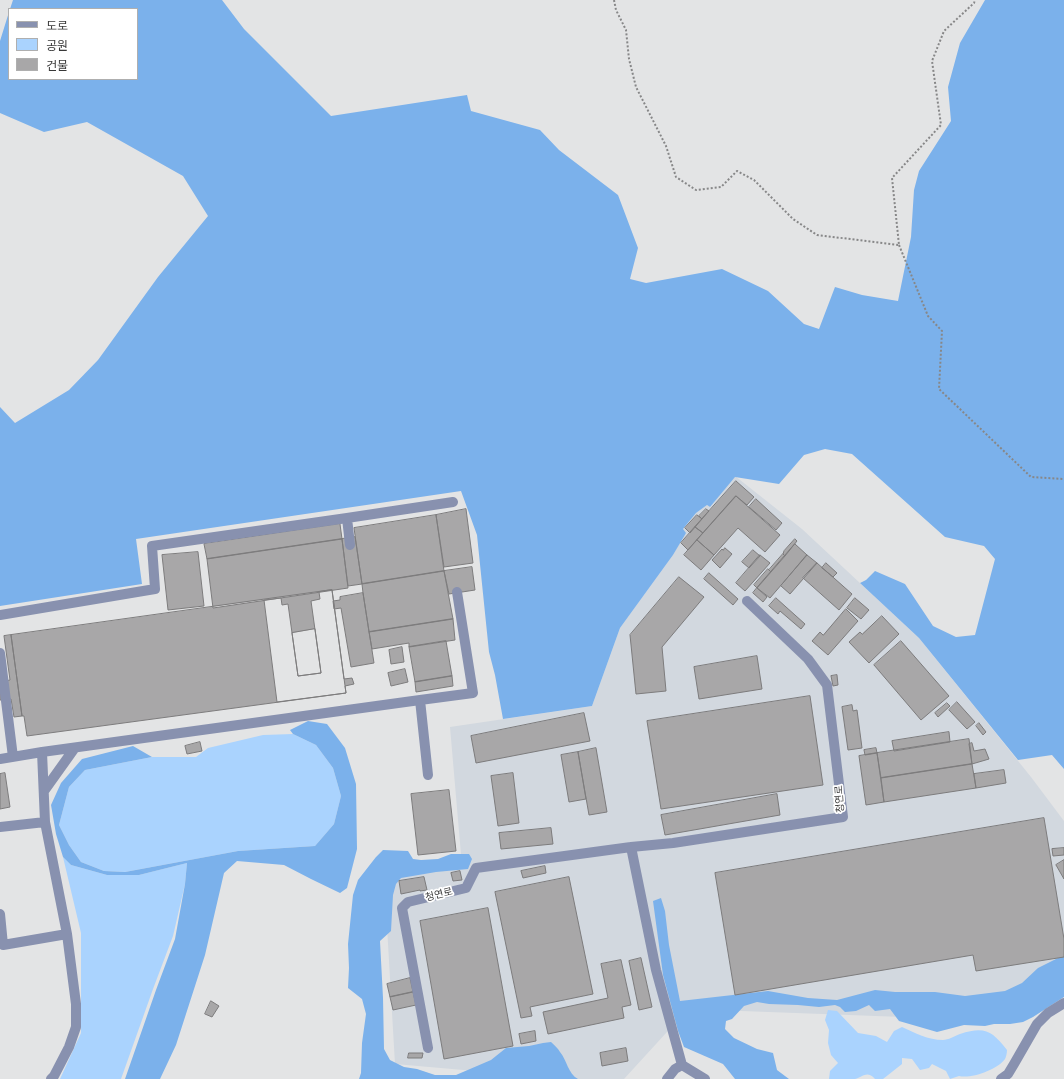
<!DOCTYPE html>
<html>
<head>
<meta charset="utf-8">
<style>
  body { margin:0 }
  #map { position:relative; width:1064px; height:1079px; overflow:hidden; background:#e3e4e5; font-family:"Fira Sans Condensed","Noto Sans KR",sans-serif }
  canvas { display:block }
  .legend { position:absolute; left:8px; top:8px; width:130px; height:72px; box-sizing:border-box; background:#fff; border:1px solid #afafaf; margin:0; padding:5px 7px; list-style:none; font-size:12px; color:#383838 }
  .legend li { display:flex; align-items:center; gap:8px; height:20px }
  .legend b { width:20px; border:1px solid #afafaf }
</style>
</head>
<body>
<div id="map">
<canvas width="1064" height="1079"></canvas>
<ul class="legend">
<li><b style="height:5px;background:#8891af"></b>도로</li>
<li><b style="height:11px;background:#aad3fe"></b>공원</li>
<li><b style="height:11px;background:#a8a7a8"></b>건물</li>
</ul>
</div>
<script>
const g = document.querySelector('canvas').getContext('2d');
g.lineJoin = 'round';
function fillPath(path, color) { g.fillStyle = color; g.fill(path, 'evenodd'); }
function stroke(path, color, width, dash) { g.strokeStyle = color; g.lineWidth = width; g.lineCap = dash ? 'butt' : 'round'; g.setLineDash(dash || []); g.stroke(path); }
function label(font, color, halo, rows, align = 'center') {
  g.font = font + ' "Fira Sans Condensed","Noto Sans KR",sans-serif'; g.lineWidth = 3.5; g.setLineDash([]); g.textBaseline = 'middle'; g.strokeStyle = halo; g.fillStyle = color; for (const [text, x, y, turn = 0] of rows) {
    g.save(); g.translate(x, y); g.rotate((+turn || 0) * Math.PI / 180); g.textAlign = isNaN(turn) ? turn : align; if (halo) g.strokeText(text, 0, 0); g.fillText(text, 0, 0); g.restore();
  }
}
fillPath(new Path2D(`
  M735,476L802,529L919,638L1031,777L1064,821V985L1010,1021L688,1009L624,1079H566L395,1064L384,875L462,866L450,727L592,706L620,628L673,555L679,544L683,529L696,513L707,505L710,507Z`), '#d2d8df');
fillPath(new Path2D(`
  M293,734L316,745L333,768L341,796L334,824L315,846L238,851L125,872L104,871L81,862L69,845L59,825L69,787L85,770L152,757H196L208,748L263,735Z
  M63,857L71,865L107,875H139L187,863L185,884L173,936L153,989L121,1079H60L81,1033V933Z
  M828,1010L837,1011L858,1033L876,1036L887,1042L894,1031L902,1027C915,1033 928,1040 943,1040C948,1040 955,1036 960,1034C985,1026 992,1031 1007,1050C1007,1053 1006,1057 1005,1059C997,1070 971,1079 959,1076L950,1079L946,1071L932,1064L929,1068L920,1070L912,1059L902,1058V1064L883,1079H875C867,1070 863,1077 855,1079C848,1079 837,1079 829,1079L830,1071L838,1063L831,1055L828,1043L829,1030L825,1020Z`), '#aad3fe');
fillPath(new Path2D(`
  M13,0H222L244,29L331,116L467,95L471,111L540,130L559,150L618,195L638,248L630,279L646,283L722,269L768,291L804,324L819,329L835,287L862,295L898,301L911,237L914,190L919,171L951,121L948,87L960,43L985,0H1064V769L1052,755L1018,760L919,638L860,583L866,580L875,571L905,584L933,626L956,637L975,635L995,559L984,546L945,537L852,454L825,449L804,455L779,484L735,477L710,507L707,505L696,513L683,529L686,533L673,555L620,628L592,706L503,719L495,675L489,652L477,535L461,491L136,539L142,584L0,606V407L15,423L69,390L98,360L158,277L208,216L183,176L87,122L44,132L0,113V41L9,12V79H137V9H10Z
  M308,721L327,724L345,748L356,784L357,849L347,888L340,893L311,879L284,865L237,861L224,873L205,955L176,1045L160,1079H125L156,990L175,939L185,884L187,863L139,875H107L71,865L63,857L56,834L51,805L61,783L82,759L133,746L152,757L85,770L69,787L59,825L69,845L81,862L104,871L125,872L238,851L315,846L334,824L341,796L333,768L316,745L293,734L290,730Z
  M383,850L408,851L413,859L421,860L438,859L451,854H469L472,859L468,869L436,872L401,878L396,884L393,895L391,931L380,941L383,998L384,1049L390,1060L404,1067L417,1069L435,1075H456L491,1060L506,1048L529,1046L543,1043L551,1042C554,1045 558,1048 560,1052C567,1060 568,1074 578,1079H359L361,1073L362,1043L366,1014L362,999L348,988L349,968L348,944L353,895L358,880L376,857Z
  M661,898L665,911L669,945L680,1001L768,991L808,998L837,1000L875,990L895,992H935L965,996L1005,991L1022,983L1038,968L1064,955V997L1033,1017L1023,1022L1010,1024H994L985,1026L964,1025L937,1032L899,1021L890,1009L875,1011L869,1005L856,1011L845,1012L840,1007L835,1005L819,1007L798,1005L769,1004L757,1002L744,1006L732,1019L726,1021L725,1029L734,1038L757,1049L773,1053L777,1070L789,1079H735L723,1064L684,1047L678,1031L663,975L653,901Z`), '#7bb1eb');
const building = new Path2D(`
  M736,481L754,497L747,505L736,496L703,533L695,527Z
  M736,496L780,535L765,552L738,528L714,555L697,540Z
  M756,499L782,523L776,530L749,507Z
  M466,509L473,563L444,567L436,515Z
  M706,509L709,511L702,519L699,516Z
  M436,515L444,571L362,584L354,528Z
  M697,515L702,519L690,533L685,528Z
  M340,524L342,539L207,559L204,544Z
  M695,527L703,533L688,550L681,543Z
  M355,537L362,584L348,586L342,539Z
  M342,539L348,588L213,608L207,559Z
  M795,539L797,541L785,556L783,554L784,551Z
  M697,540L714,555L701,570L684,555Z
  M795,544L807,555L770,598L757,588Z
  M725,548L732,554L720,568L712,560L722,549L723,550Z
  M753,550L760,556L749,568L742,562Z
  M198,552L204,606L168,610L162,555Z
  M783,554L785,556L771,572L769,570Z
  M760,555L770,563L745,591L736,583Z
  M807,555L817,563L790,594L781,586Z
  M817,563L852,594L839,610L803,578Z
  M826,563L837,573L833,577L822,568Z
  M472,567L475,590L449,594L444,571Z
  M768,569L771,572L757,588L754,585Z
  M444,571L453,619L369,632L363,593L362,584Z
  M709,573L738,599L733,605L704,579Z
  M679,577L704,597L662,647L666,691L636,694L630,635Z
  M757,588L767,597L763,602L753,593Z
  M332,590L344,679L352,678L354,684L345,686L346,693L27,736L24,716H22L11,635Z
  M332,590L346,693L277,702L264,600L281,598L282,605L288,604L298,676L321,673L311,601L320,599L319,592Z
  M363,593L374,663L351,667L341,608L334,609L333,601L340,600V597Z
  M776,598L805,624L801,629L780,611L778,614L769,606Z
  M855,598L869,610L861,619L847,608Z
  M846,609L858,621L828,655L812,641L820,632L823,635Z
  M882,616L899,634L869,663L849,642L860,632L862,634Z
  M453,619L455,640L409,647V643L372,649L369,632Z
  M315,629L321,673L298,676L292,633Z
  M11,635L22,716L14,717L11,699L0,700V682L10,680L4,636Z
  M446,641L452,676L415,682L409,647Z
  M901,641L949,696L921,720L874,665Z
  M402,647L404,662L391,664L389,650Z
  M757,656L762,689L699,699L694,667Z
  M405,669L408,682L391,686L388,673Z
  M837,675L838,685L833,686L831,676Z
  M452,676L453,686L416,692L415,682Z
  M810,696L823,785L661,809L647,721Z
  M957,702L975,722L967,729L949,710Z
  M947,703L950,706L938,717L935,713Z
  M852,705L853,711L857,710L862,748L848,750L842,707Z
  M584,713L590,741L476,763L471,736Z
  M979,723L986,732L983,735L976,726Z
  M949,732L950,742L894,751L892,741Z
  M969,739L972,764L881,778L877,753Z
  M200,742L202,751L187,754L185,746Z
  M972,743L974,751L985,749L989,759L972,764L969,744Z
  M596,748L607,812L589,815L578,752Z
  M876,748L877,753L865,755L864,750Z
  M578,752L586,799L569,802L561,755Z
  M877,753L884,802L866,805L859,756Z
  M972,764L976,788L884,802L881,778Z
  M1004,770L1006,783L976,788L974,774Z
  M5,773L10,807L0,809V774Z
  M513,773L519,823L498,826L491,776Z
  M449,790L456,851L418,855L411,794Z
  M777,794L780,815L665,835L661,815Z
  M1044,818L1064,939V957L976,971L973,955L735,995L715,873Z
  M551,828L553,844L501,849L499,833Z
  M1064,848V855L1053,856L1052,849Z
  M1064,860V879L1056,865Z
  M545,866L546,873L523,878L521,871Z
  M460,871L462,880L453,881L451,873Z
  M424,877L427,890L420,891V890L401,894L399,881Z
  M569,877L593,994L530,1007L532,1016L521,1018L495,892Z
  M488,908L513,1046L444,1059L420,921Z
  M641,958L652,1007L639,1010L629,961Z
  M621,960L631,1005L622,1007L624,1018L548,1034L543,1012L608,998L601,964Z
  M410,978L413,992L390,997L387,984Z
  M413,992L416,1005L393,1010L390,997Z
  M211,1001L219,1006L212,1017L205,1014Z
  M535,1031L536,1041L521,1044L519,1034Z
  M626,1048L628,1061L602,1066L600,1053Z
  M409,1053H423L422,1058H408Z`);
fillPath(building, '#a8a7a8');
stroke(building, '#7d7c7d', 1);
stroke(new Path2D(`
  M614,0L616,10L626,30L629,59L636,87L666,146L676,177L696,190L721,187L737,171L754,180L793,219L817,235L899,245L892,178L941,125L932,61L944,31L974,3L975,0
  M899,245L928,316L942,331L939,389L1031,477L1064,479`), '#878788', 2, [2, 2]);
stroke(new Path2D(`
  M347,518L350,545
  M0,615L155,589L152,546L347,518L453,502
  M0,653L13,757
  M420,700L428,775
  M0,759L42,752
  M44,791L74,749
  M0,827L45,822
  M0,914L3,945L67,934
  M428,1048L402,908L408,902L466,888L476,868L631,847
  M51,1079L54,1076L69,1047L76,1027V1004L67,934L45,822L42,752L420,700L473,693L457,592
  M667,1079L675,1069L682,1065
  M705,1079L682,1065L656,970L631,847L673,843L843,817L827,685L808,659L747,601
  M1001,1079L1008,1074L1014,1064L1037,1024L1048,1013L1064,1003`), '#8891af', 10);
label('10px', '#383838', '#fff', [
  ["청연로",840,799,-94],
  ["청연로",439,895,-14]
]);
</script>
</body>
</html>
